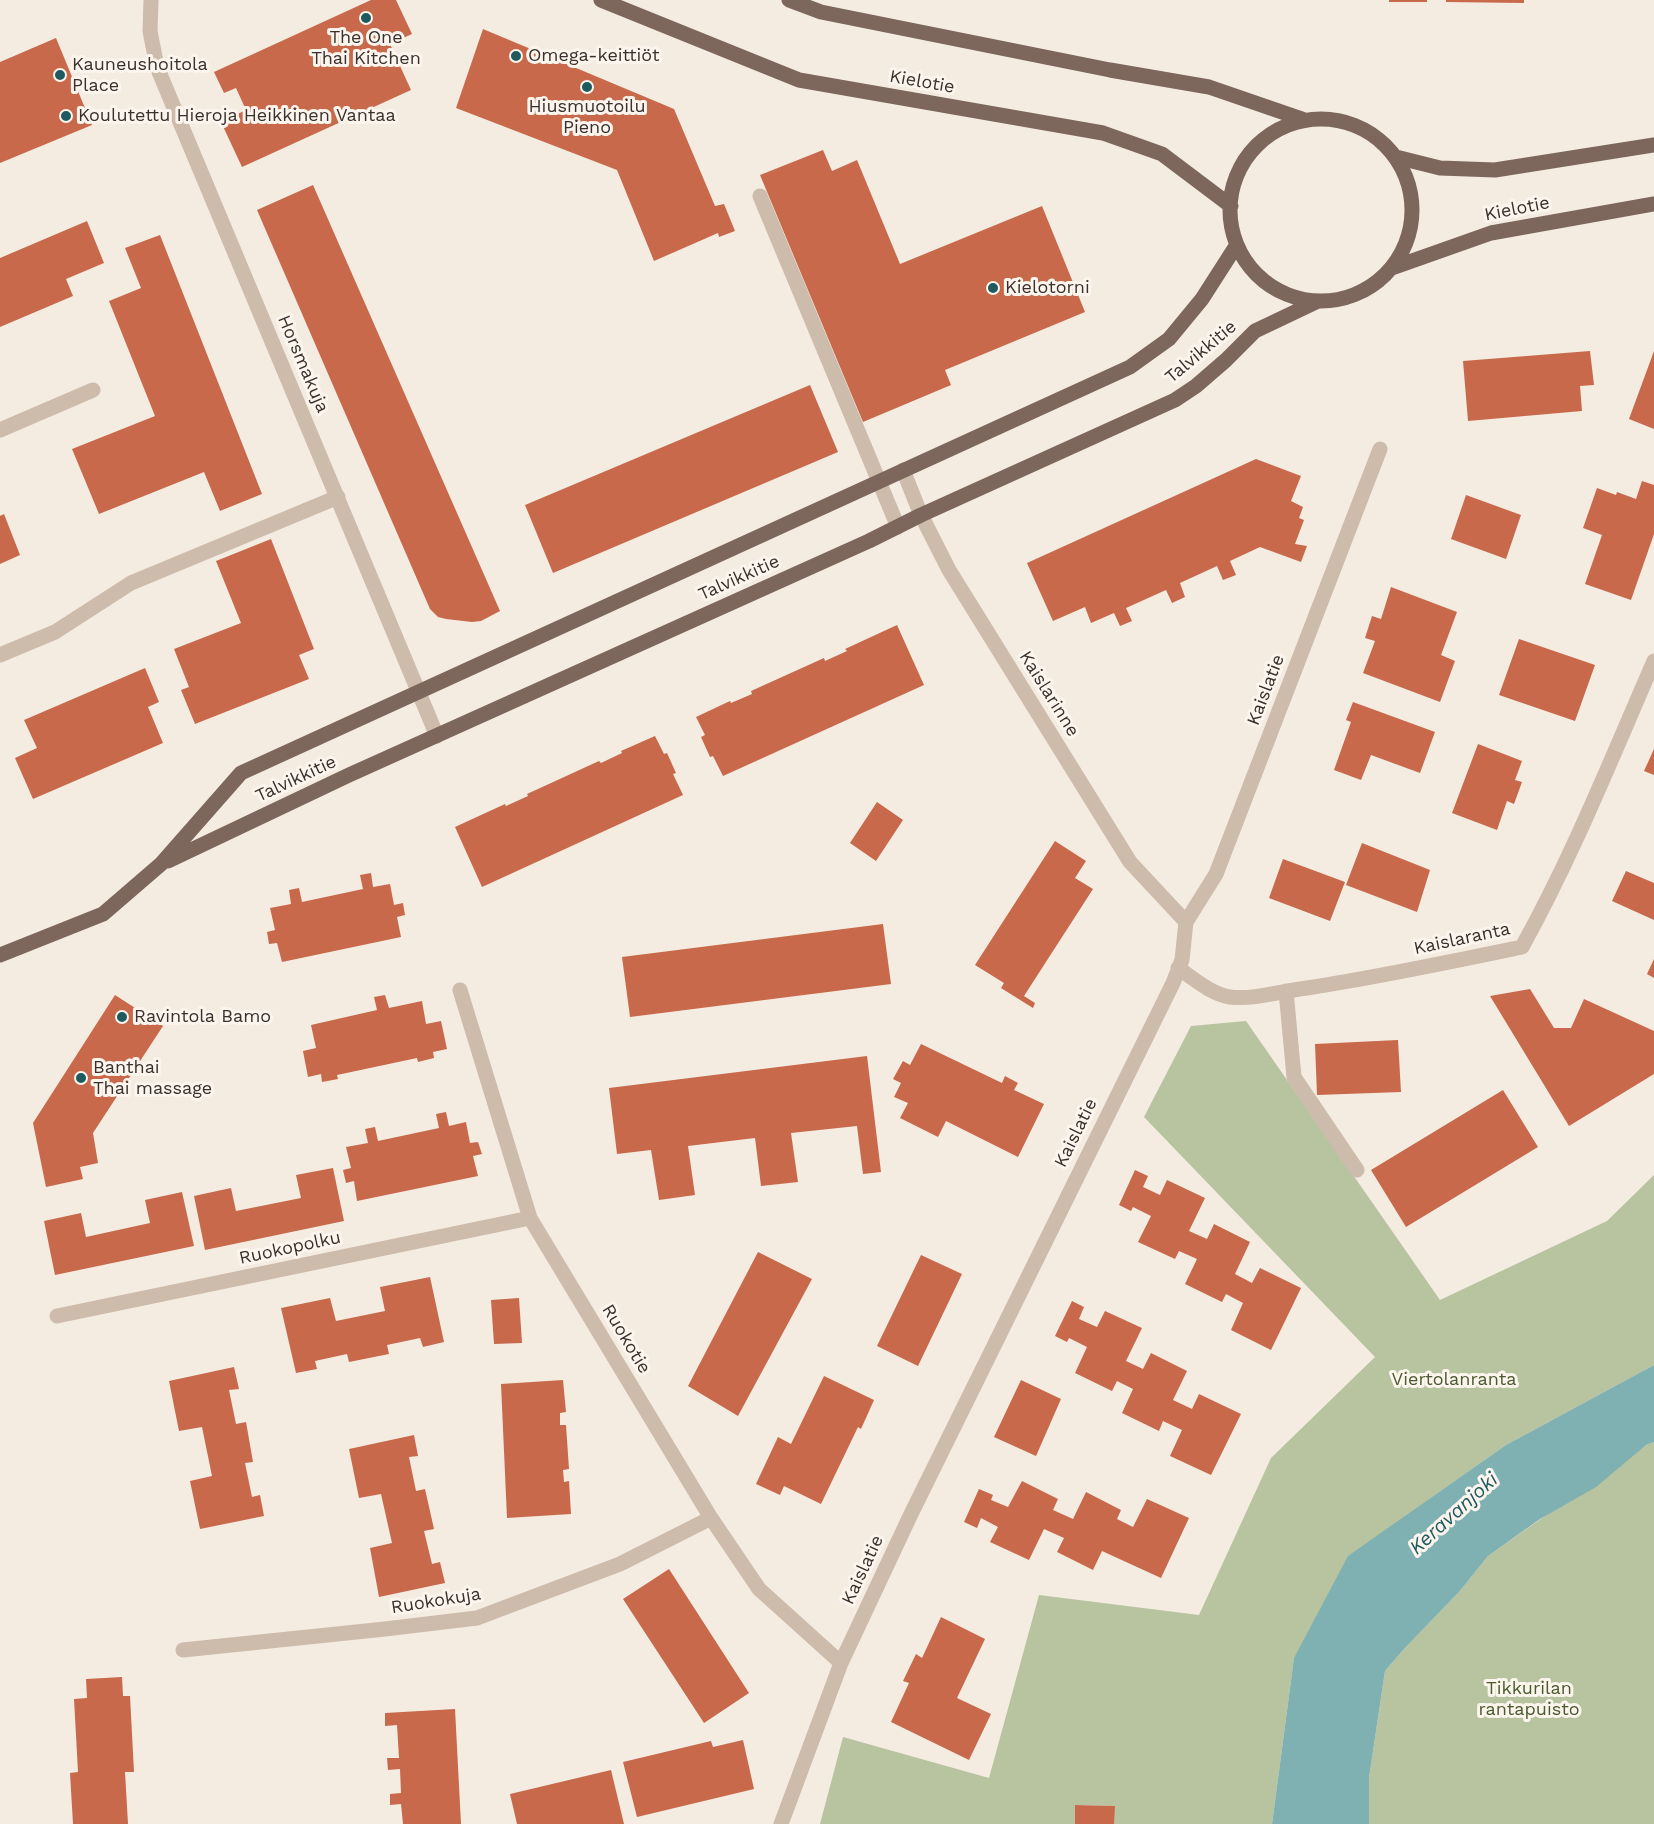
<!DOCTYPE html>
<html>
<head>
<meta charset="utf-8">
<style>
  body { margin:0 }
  canvas { display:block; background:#f4ebe1 }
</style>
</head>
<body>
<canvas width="1654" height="1824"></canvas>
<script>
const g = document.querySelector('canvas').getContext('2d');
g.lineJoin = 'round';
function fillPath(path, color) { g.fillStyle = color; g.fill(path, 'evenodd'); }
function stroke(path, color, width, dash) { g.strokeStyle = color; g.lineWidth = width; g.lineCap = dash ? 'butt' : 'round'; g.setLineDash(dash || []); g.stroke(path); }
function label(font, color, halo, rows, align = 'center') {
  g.font = font + ' "Work Sans",sans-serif'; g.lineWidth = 6; g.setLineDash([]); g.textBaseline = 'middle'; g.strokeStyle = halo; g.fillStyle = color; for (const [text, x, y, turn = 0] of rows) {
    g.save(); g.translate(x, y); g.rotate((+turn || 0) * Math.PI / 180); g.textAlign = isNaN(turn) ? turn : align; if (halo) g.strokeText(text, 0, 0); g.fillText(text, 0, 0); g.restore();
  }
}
fillPath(new Path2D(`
  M1246,1021L1440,1300L1607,1221L1654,1175V1365L1506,1445L1414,1510L1294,1658L1272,1824H1114V1806L1076,1805L1075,1824H820L843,1737L989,1778L1039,1595L1199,1615L1271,1458L1375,1357L1144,1117L1191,1026Z
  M1654,1442V1824H1369V1778L1385,1671L1404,1649L1459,1592L1488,1556L1646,1445Z`), '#b8c4a0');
fillPath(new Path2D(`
  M1654,1365V1442L1646,1445L1596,1487L1540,1519L1488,1556L1459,1592L1404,1649L1385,1671L1369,1778V1824H1272L1294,1658L1348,1556L1506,1445Z`), '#7fb0b2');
fillPath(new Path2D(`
  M371,0H396L412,34L390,44L411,90L242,167L221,122L246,110L236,88L224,93L214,72Z
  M1389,0H1427V2H1389Z
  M1446,0H1524V3L1446,2Z
  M483,29L674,109L715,206L724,204L735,231L719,237L718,233L654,261L617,170L456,108Z
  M56,38L92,125L0,163V62Z
  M823,150L832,171L857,160L900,264L1042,206L1085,312L945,370L951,385L863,422L760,175Z
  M313,185L500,611L481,621L472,622L446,619L438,617L430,609L257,210Z
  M87,221L104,263L66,279L73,296L0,327V258Z
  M160,235L262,494L220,511L204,472L99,514L72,449L155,416L109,301L141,288L125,248Z
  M1590,351L1594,385L1580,386L1582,411L1468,421L1463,361Z
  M1654,351V429L1629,419Z
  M810,385L838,452L553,573L525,505Z
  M1256,459L1301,476L1291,501L1303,507L1299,518L1304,520L1295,544L1307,546L1301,562L1260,547L1230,561L1236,575L1223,580L1217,566L1180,583L1185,597L1172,603L1166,590L1126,608L1132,621L1120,626L1114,613L1091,623L1085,607L1053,621L1027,563Z
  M1642,481L1654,485V534L1631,600L1585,584L1602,535L1583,528L1597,488L1616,495L1617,492L1636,499Z
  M1466,495L1521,515L1506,559L1451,539Z
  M4,514L20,555L0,564V516Z
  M271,539L314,649L299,655L309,679L195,724L181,690L189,687L174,649L241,623L216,561Z
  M1391,587L1457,612L1441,655L1455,661L1440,702L1363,673L1375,641L1365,638L1372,616L1381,619Z
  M897,625L924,685L723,776L713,756L710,757L701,737L705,735L696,717L730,701L731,703L752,694L751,691L824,658L825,661L847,651L845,649Z
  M1519,639L1595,665L1575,721L1499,695Z
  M145,668L159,702L148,707L163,743L33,799L15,758L37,748L24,720Z
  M1353,702L1435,732L1420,773L1371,755L1361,780L1334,770L1351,722L1346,720Z
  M655,736L664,754L667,753L676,773L673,774L683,795L482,887L455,827L505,804L506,806L528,796L527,794L599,761L601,763L622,753L621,751Z
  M1478,744L1522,761L1515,780L1522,782L1514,804L1507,801L1497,830L1452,813Z
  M1654,749V775L1644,771Z
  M877,802L903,820L876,861L850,843Z
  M1055,841L1086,861L1075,878L1093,889L1024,996L1035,1003L1033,1008L1001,988L1004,983L975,965Z
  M1362,843L1430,870L1417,912L1346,885Z
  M1283,859L1345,882L1330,921L1269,898Z
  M1626,871L1654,883V920L1612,901Z
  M371,873L373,887L390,884L394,905L403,903L405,915L397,917L401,937L282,962L277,943L269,944L267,932L275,930L270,908L291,904L289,890L299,888L302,902L363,889L360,875Z
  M883,924L891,984L630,1017L622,957Z
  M1654,959V978L1647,974Z
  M1530,989L1554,1028H1571L1584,999L1654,1031V1074L1569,1126L1490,996Z
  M115,995L163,1026L93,1133L98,1163L80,1167L83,1179L46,1187L33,1123Z
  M385,995L389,1008L422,1001L426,1024L441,1021L447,1049L433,1052L434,1058L418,1062L417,1058L337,1075L338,1079L322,1082L321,1074L308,1077L303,1051L316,1048L311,1025L377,1010L374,997Z
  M1398,1040L1401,1092L1317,1095L1315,1044Z
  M921,1044L1002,1083L1005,1076L1018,1083L1014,1090L1044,1104L1018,1157L946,1121L938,1137L900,1118L908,1103L894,1097L901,1083L893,1079L903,1061L910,1065Z
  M867,1056L881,1172L863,1174L857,1126L791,1133L798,1182L761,1186L755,1138L688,1146L695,1195L659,1200L651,1150L617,1154L609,1088Z
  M1503,1090L1538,1147L1406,1227L1371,1170Z
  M446,1112L449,1126L466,1122L470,1143L478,1142L482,1154L473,1156L478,1176L357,1201L354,1181L346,1183L343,1170L351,1168L346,1147L368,1143L365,1129L375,1127L378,1141L439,1128L436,1114Z
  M333,1168L344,1221L205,1250L194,1196L231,1188L236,1211L301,1198L296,1175Z
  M1135,1170L1148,1176L1143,1187L1160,1195L1167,1180L1205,1198L1189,1231L1207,1239L1214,1224L1250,1242L1235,1274L1252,1283L1260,1268L1301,1288L1271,1350L1231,1330L1243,1303L1226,1294L1222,1302L1185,1284L1197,1259L1179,1251L1175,1259L1138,1242L1151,1216L1133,1207L1131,1211L1119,1205Z
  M182,1192L194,1246L55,1275L44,1221L81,1213L86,1237L150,1223L145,1200Z
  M758,1252L812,1279L738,1416L688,1386Z
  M921,1255L962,1274L918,1366L877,1346Z
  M430,1277L444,1342L423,1347L420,1338L387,1345L389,1354L349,1362L347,1354L315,1361L317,1369L296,1373L281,1308L330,1298L336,1321L385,1311L380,1287Z
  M519,1298L522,1343L494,1344L491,1300Z
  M1072,1301L1084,1307L1079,1319L1097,1327L1105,1311L1142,1328L1126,1361L1143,1369L1151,1353L1187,1371L1173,1400L1192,1409L1199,1394L1241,1414L1211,1475L1170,1456L1182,1430L1163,1421L1159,1431L1122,1413L1133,1389L1117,1381L1112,1391L1075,1373L1087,1347L1069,1338L1067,1342L1055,1336Z
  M234,1367L239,1389L229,1390L236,1424L246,1422L253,1462L245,1463L252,1497L260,1495L264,1516L200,1529L190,1481L212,1476L202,1427L179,1431L169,1381Z
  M824,1376L874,1400L861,1429L858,1427L821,1504L784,1486L780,1495L756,1484L778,1437L791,1444Z
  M563,1380L566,1412L560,1413V1425H566L569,1469L563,1470L564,1482L569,1481L571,1514L507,1518L501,1384Z
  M1021,1380L1061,1399L1036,1456L994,1437Z
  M414,1435L418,1456L409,1457L416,1491L425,1489L434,1529L424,1531L432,1564L440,1562L445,1583L379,1597L370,1548L392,1543L381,1494L359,1498L349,1449Z
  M1022,1481L1058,1499L1053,1510L1073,1519L1086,1492L1121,1510L1117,1519L1133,1527L1147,1499L1189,1518L1161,1578L1102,1551L1093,1570L1057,1552L1064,1538L1044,1529L1029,1560L990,1542L998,1527L981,1518L977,1528L964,1522L979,1489L993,1495L991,1500L1008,1507Z
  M669,1569L749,1693L704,1723L623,1599Z
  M941,1617L985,1639L957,1698L991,1714L969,1760L891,1722L909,1683L903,1681L916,1654L922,1658Z
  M122,1677L123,1696H130L134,1772H125L128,1824H73L70,1773L78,1772L74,1699L87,1698L86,1679Z
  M455,1709L461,1824H403L401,1804L390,1805V1794L401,1793L400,1769L388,1770L387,1758H399L397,1725L385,1726V1713Z
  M743,1740L754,1789L637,1817L623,1762L711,1741L713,1747Z
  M611,1770L624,1824H517L510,1794Z
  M1075,1805L1115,1806L1114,1824H1075Z`), '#c8694b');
stroke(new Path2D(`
  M151,0L150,31L157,67L437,736
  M760,196L898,527
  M0,430L93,390
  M903,470L921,515L949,570L1130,862L1186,922
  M0,655L55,632L131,583L338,497
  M1178,968C1193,978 1211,994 1230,997C1254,1000 1282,991 1307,988C1379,977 1450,962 1522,947C1573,855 1612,757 1654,661
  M460,990L530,1218L711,1518L759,1589L841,1663
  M1286,991L1294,1077L1357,1170
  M57,1316L530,1218
  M183,1650L385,1629L477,1618L620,1564L711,1518
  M781,1824L841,1663L911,1514L1173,983L1182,960L1186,922L1216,874L1380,449`), '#cdbbac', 15);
stroke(new Path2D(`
  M601,0L799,80L1103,133L1162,154L1231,206
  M789,0L821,12L1110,70L1209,87L1305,120
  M1230 210a91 91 0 1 1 182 0a91 91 0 1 1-182 0Z
  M1396,157L1440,168L1495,170L1654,145
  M1392,268L1491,233L1654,204
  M168,861L349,775L869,541L921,515L1175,400L1196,386L1226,360L1255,331L1316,302
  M0,955L103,914L161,864L241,773L1130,367L1169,339L1202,299L1236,246`), '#7d675c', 15);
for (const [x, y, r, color] of [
  [366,18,6,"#1f5a5e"],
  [516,56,6,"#1f5a5e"],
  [60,75,6,"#1f5a5e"],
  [587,87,6,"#1f5a5e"],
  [66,116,6,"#1f5a5e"],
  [993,288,6,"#1f5a5e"],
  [122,1017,6,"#1f5a5e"],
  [81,1078,6,"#1f5a5e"]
]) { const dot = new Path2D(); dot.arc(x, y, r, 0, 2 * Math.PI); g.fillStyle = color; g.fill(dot); stroke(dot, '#fbf5ee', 2); }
label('18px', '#3b302b', '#fbf5ee', [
  ["The One",366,38,"center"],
  ["Thai Kitchen",366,59,"center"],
  ["Omega-keittiöt",528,56],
  ["Kauneushoitola",72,65],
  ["Place",72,86],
  ["Hiusmuotoilu",587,107,"center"],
  ["Pieno",587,128,"center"],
  ["Koulutettu Hieroja Heikkinen Vantaa",78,116],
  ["Kielotorni",1005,288],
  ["Ravintola Bamo",134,1017],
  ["Banthai",93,1068],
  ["Thai massage",93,1089]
], 'left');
label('18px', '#3b302b', '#fbf5ee', [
  ["Kielotie",922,82,10],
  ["Kielotie",1517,209,-11],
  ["Talvikkitie",1201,352,-40],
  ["Horsmakuja",303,364,67],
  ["Talvikkitie",739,578,-24],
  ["Kaislatie",1266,690,-69],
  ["Kaislarinne",1049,694,58],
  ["Talvikkitie",296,779,-25],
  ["Kaislaranta",1462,939,-12],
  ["Kaislatie",1076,1133,-64],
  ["Ruokopolku",290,1248,-12],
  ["Ruokotie",626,1339,59],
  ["Kaislatie",863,1570,-65],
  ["Ruokokuja",436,1601,-9]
]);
label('18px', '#4a5a2e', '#fbf5ee', [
  ["Viertolanranta",1454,1380],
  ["Tikkurilan",1529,1689],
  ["rantapuisto",1529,1710]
]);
label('italic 20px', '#1f5a5e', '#fbf5ee', [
  ["Keravanjoki",1454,1514,-42]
]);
</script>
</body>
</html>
